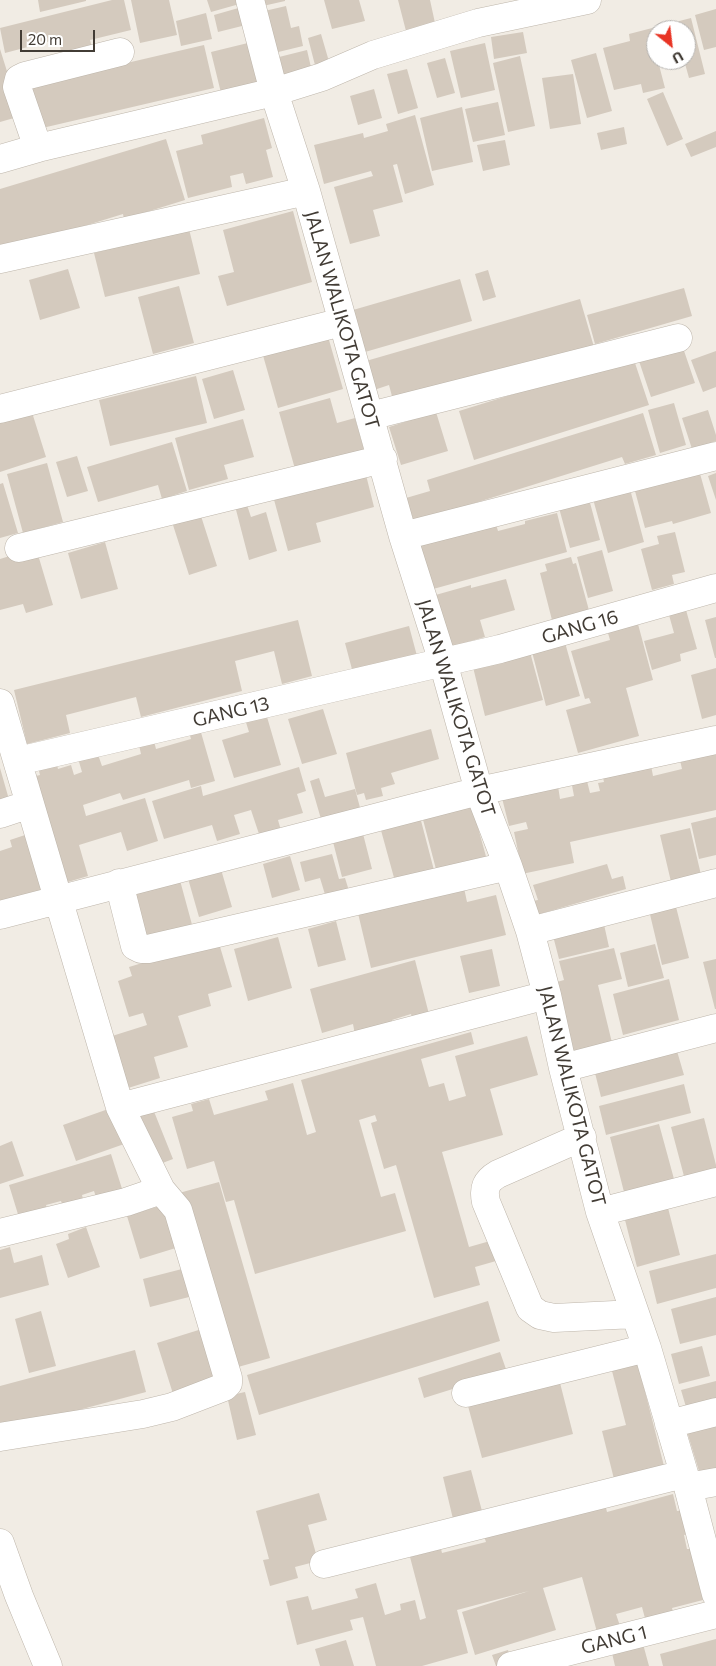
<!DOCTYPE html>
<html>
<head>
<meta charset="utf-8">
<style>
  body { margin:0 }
  #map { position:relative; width:716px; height:1666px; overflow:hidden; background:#f1ece4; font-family:Commissioner,sans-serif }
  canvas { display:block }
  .north { position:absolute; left:646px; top:20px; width:50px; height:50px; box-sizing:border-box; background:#fff; border:1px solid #b3b1ae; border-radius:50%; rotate:151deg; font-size:14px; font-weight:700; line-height:20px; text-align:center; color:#423c35 }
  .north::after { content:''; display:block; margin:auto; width:18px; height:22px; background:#e83424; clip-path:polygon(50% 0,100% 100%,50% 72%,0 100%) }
  .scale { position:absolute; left:20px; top:30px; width:75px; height:22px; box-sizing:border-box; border:2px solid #423c35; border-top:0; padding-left:6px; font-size:15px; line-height:18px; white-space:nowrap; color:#423c35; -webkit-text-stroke:4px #fff; paint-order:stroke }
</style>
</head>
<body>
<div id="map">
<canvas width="716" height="1666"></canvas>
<div class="north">U</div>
<div class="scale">20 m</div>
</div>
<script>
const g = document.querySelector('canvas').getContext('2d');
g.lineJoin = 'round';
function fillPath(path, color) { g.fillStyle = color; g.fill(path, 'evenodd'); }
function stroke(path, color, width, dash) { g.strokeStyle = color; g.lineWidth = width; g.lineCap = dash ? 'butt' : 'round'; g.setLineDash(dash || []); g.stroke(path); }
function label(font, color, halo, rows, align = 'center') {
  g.font = font + ' Commissioner,sans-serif'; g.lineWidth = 5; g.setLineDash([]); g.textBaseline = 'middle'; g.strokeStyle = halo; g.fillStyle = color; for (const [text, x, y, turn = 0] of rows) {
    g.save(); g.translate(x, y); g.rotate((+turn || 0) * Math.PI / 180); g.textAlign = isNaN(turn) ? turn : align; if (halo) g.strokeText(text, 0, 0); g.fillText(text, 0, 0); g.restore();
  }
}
fillPath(new Path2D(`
  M38,0H86V1L40,12Z
  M112,0H124L131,30L90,40L93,51L63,59L58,39L5,53L0,28Z
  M131,0H169L177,35L140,43Z
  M207,0H242L243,3L211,12Z
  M252,0H285V1L254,8Z
  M324,0H359L365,21L332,29Z
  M398,0H430L435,23L406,31Z
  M286,6L291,28L299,26L303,46L266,55L256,13Z
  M242,7L246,25L218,32L214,15Z
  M716,9V47L704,50L695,15Z
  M206,13L212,39L181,46L176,21Z
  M691,18L705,74L689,78L684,60H686V30H656V60H675L659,65L665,88L643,93L641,84L614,90L603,48L630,41L629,34Z
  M523,32L527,53L494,59L491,37Z
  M321,34L330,65L316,69L308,38Z
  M252,42L262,87L222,97L211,52Z
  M485,43L495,90L461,98L450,51Z
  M204,45L214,88L38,129L28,86Z
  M0,49L21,116L0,122Z
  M307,50L313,76L274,85L267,60Z
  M596,53L612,111L587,118L571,60Z
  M520,56L535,126L508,132L493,63Z
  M445,58L455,93L437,98L427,63Z
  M407,69L418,108L398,114L387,74Z
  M573,74L581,124L550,129L542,78Z
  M374,89L382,118L358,125L350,96Z
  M663,92L683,139L667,146L647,99Z
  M498,102L505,135L473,142L465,109Z
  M462,107L473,162L432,171L420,118Z
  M415,115L434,185L405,194L397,164L393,165L403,202L373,210L380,236L350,244L334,187L373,176L371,171L324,184L314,145L363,133L364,138L388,131L386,124Z
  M264,118L272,148L266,150L273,177L246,184L243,173L230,176L232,187L188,198L176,151L203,144L201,135Z
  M624,127L627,144L601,150L597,133Z
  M716,131V147L691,157L685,144Z
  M166,139L185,200L124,219L123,214L0,252V189Z
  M505,140L510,165L483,171L477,145Z
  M293,211L312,282L227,306L218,276L234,272L223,230Z
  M189,229L200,274L105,297L94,253Z
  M68,269L80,308L40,320L29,280Z
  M488,270L496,297L483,301L475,274Z
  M460,279L472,321L365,352L353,310Z
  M179,286L194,343L153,354L138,297Z
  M684,288L692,316L595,344L587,315Z
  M580,299L594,347L393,400L389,385L374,390L366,361Z
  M327,333L343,389L278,408L262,352Z
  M681,342L695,383L651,397L638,358Z
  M716,351V387L703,392L691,360Z
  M633,357L649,405L474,460L459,411Z
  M233,370L245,410L214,419L202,379Z
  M196,376L207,423L110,446L99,400Z
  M330,398L337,423L355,418L364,450L295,469L279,412Z
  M674,403L686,445L660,453L648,410Z
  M30,406L46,457L0,472V415Z
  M708,410L716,435V441L692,449L682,418Z
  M436,412L448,451L401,465L389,427Z
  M643,413L656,455L625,464L622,457L414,522L406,498L430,491L427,480Z
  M243,419L254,457L224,465L228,479L189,490L175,438Z
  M172,442L187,491L162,499L158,485L98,502L87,467Z
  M77,456L88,491L67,497L56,462Z
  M47,463L63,522L23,533L7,474Z
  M699,470L711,513L673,524L672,521L645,528L635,491L662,484L661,481Z
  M365,471L374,507L316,523L321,542L288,551L273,496Z
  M716,473V500L708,476Z
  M3,483L18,533L0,538V484Z
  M630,489L644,542L608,553L593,499Z
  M245,499L251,517L266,512L277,551L249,560L234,502Z
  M589,499L600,540L570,548L559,508Z
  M557,513L567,552L426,591L413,541L495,521L498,531L525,524V521Z
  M201,516L217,566L189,575L173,525Z
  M675,532L685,572L672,575L674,584L652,590L641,549L659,544L657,536Z
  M105,542L118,589L81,599L68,553Z
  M36,548L53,605L26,613L23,604L0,610V559Z
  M602,550L613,591L588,598L577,557Z
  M571,557L573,564L576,563L590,614L553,624L540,573L547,571L545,564Z
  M506,579L515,610L480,620L485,637L447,648L432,596L471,585V588Z
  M686,610L697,649L680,654L681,661L652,670L644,641L674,633L669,615Z
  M716,617V658H715L705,620Z
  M298,620L312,676L282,684L274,651L235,661L242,691L141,717L136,697L66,715L70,733L27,744L14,690Z
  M638,624L653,680L626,688L639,736L578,753L566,710L591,703L589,698L585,699L571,651L610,640L608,633Z
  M409,626L417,656L353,673L345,643Z
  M564,639L580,696L546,706L531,648Z
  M530,652L543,700L485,716L472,663Z
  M716,668V715L702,719L691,675Z
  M323,709L337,754L302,764L288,719Z
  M265,710L281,765L234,778L222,740L249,732L244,716Z
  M200,729L215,781L191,788L189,780L123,800L120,793L83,805L86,816L145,798L158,841L127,851L121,832L79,845L88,876L61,884L28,778L40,775L38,767L56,761L58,769L71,765L74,775L82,772L77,755L96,749L102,766L141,754L139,745L154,741L156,749L191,739L189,732Z
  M431,729L439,759L391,773L395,784L381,788L383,796L366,800L364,793L357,795L346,753Z
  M716,743V810L570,842L574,863L517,875L513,857L519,856L514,832L528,829L526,822L509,826L502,798L558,786L560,799L574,796L571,780L586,777L590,793L600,791L598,783L604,782L601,770L650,760L653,776L682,769L678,751Z
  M299,767L306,791L297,794L303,813L278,820L282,834L261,840L251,810L234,815L240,834L217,841L212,825L164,839L152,801L201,786L203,796Z
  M0,768L10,803L0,806Z
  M319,778L325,797L355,789L362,815L323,826L310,781Z
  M470,799L487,860L437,873L421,812Z
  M419,813L435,874L396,885L379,823Z
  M716,817V855L699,859L691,823Z
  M361,826L372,869L342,877L331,834Z
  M690,828L702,879L672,886L660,835Z
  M25,835L53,887L0,903V851L12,847L10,840Z
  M332,854L339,879L345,878L350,894L327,901L320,878L305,882L300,862Z
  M290,856L300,890L272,898L263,864Z
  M607,864L612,879L623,876L626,889L536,915L532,901L538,900L533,885Z
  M220,866L232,907L199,917L187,875Z
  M178,873L194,932L146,945L131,886Z
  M463,883L467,902L496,895L506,935L371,968L357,909Z
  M674,899L689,958L662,965L648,906Z
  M603,920L609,947L559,959L552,932Z
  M336,921L346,960L318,967L308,929Z
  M278,937L292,988L248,1001L234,949Z
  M218,940L232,987L208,994L211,1006L178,1016L188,1047L154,1057L160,1078L125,1089L109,1037L147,1025L143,1013L129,1017L118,981L132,976L129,967Z
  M655,944L664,978L628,987L620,953Z
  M614,948L622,979L598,985L613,1047L575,1057L557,982L564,980L559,961Z
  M492,949L500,986L469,993L460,956Z
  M716,959V1009H715L703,962Z
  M415,960L430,1018L414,1023L411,1014L392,1020L395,1029L356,1040L353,1024L322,1033L310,989Z
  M669,979L679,1020L623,1035L613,994Z
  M471,1032L474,1044L421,1059L429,1087L444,1083L449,1101L466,1096L455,1056L527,1036L538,1075L490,1089L503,1135L442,1152L469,1247L497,1239L503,1259L475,1267L480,1285L434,1298L396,1165L384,1169L371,1123L377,1121L375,1115L359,1120L381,1197L395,1193L406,1231L255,1274L234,1200L226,1202L214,1161L187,1169L172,1117L193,1111L191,1104L209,1099L214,1115L268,1100L265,1091L293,1083L307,1135L316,1132L301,1080Z
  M677,1051L684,1075L601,1097L595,1073Z
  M684,1084L691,1113L606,1135L599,1106Z
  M114,1107L127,1143L76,1161L63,1125Z
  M153,1109L173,1159L152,1167L132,1118Z
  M704,1118L716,1165V1172L685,1180L671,1127Z
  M659,1124L674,1179L624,1192L610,1137Z
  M12,1141L24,1176L0,1184V1146Z
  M111,1154L124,1195L98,1203L94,1191L82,1195L85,1207L65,1213L61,1201L46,1205L49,1216L21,1224L9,1185Z
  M219,1182L270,1358L231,1369L179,1193Z
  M166,1204L179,1247L140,1259L127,1216Z
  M667,1204L680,1255L637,1267L624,1216Z
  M86,1227L100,1267L68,1278L56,1244L69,1239L68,1234Z
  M10,1247L14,1263L42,1255L49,1285L0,1298V1250Z
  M716,1254V1288L657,1304L649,1271Z
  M182,1269L189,1297L150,1307L143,1279Z
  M716,1297V1335L680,1344L671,1309Z
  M488,1301L500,1341L259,1415L247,1375Z
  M41,1311L56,1366L29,1373L15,1319Z
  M205,1328L222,1382L174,1397L157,1343Z
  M702,1346L710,1376L679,1384L671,1354Z
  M135,1350L146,1392L0,1431V1386Z
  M500,1352L507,1372L424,1398L418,1378Z
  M638,1364L664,1466L614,1479L602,1431L626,1425L612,1371Z
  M558,1375L573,1434L482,1458L468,1406Z
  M716,1381V1399L686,1407L681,1390Z
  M245,1392L256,1435L237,1440L227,1396Z
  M716,1416V1477L702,1481L685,1425Z
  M471,1470L482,1511L453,1519L443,1477Z
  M319,1493L327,1520L308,1525L318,1561L295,1567L298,1578L270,1586L263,1560L269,1559L256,1511Z
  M673,1494L677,1511L684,1510L690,1533L684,1535L687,1549H690L703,1600L672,1608L674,1615L646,1622L642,1607L616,1614L620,1626L597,1632L582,1577L543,1588L556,1630L475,1655L462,1612L529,1591L457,1610L468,1653L422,1666H376L363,1617L350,1620L353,1630L297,1645L286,1601L308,1596L312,1610L358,1598L355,1589L376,1583L385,1615L401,1610L400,1604L415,1600L420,1620L426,1618L410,1557L441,1549L442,1553L486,1542L484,1536L605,1504L607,1512Z
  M716,1639V1666H663L660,1654Z
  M346,1640L354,1666H320L315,1649Z
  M643,1644L649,1666H615L612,1653Z
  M508,1650L512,1663L496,1666L492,1655Z`), '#d4cabe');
const minor = new Path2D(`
  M250,0L274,92L322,77L373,55L478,23L587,0
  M38,148L17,87L19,79L25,76L120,52
  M0,159L38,148L274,92L306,191L403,536L443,662L479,791L508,866L530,931L547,995L563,1068L600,1212L647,1348L688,1487L716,1594
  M0,259L306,191
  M0,409L342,322
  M370,416L678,338
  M403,536L716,456
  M19,548L383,459
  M0,703L120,1107L161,1190L178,1210L228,1378V1383L224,1387L172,1407L143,1414L0,1437
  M18,761L500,649L716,588
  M0,814L30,804
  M119,883L135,946L141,949H148L508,866
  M0,915L479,791L716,740
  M530,931L716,883
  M563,1068L716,1028
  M120,1107L547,995
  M582,1137L498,1174C486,1181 483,1188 486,1202L530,1308L540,1315L554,1318L635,1314
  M600,1212L716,1182
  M0,1233L126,1202L161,1190
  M466,1393L647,1348
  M669,1424L716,1412
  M688,1487L716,1482
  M0,1543L19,1596L48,1666
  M324,1564L684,1474
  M511,1666L716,1614`);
stroke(minor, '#beb6ab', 29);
stroke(minor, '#fff', 28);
label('19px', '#423c35', '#fff', [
  ["JALAN WALIKOTA GATOT",342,320,74],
  ["GANG 16",580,627,-16],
  ["JALAN WALIKOTA GATOT",456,708,73],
  ["GANG 13",231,712,-13],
  ["JALAN WALIKOTA GATOT",572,1096,76],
  ["GANG 1",614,1640,-14]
]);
</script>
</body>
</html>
